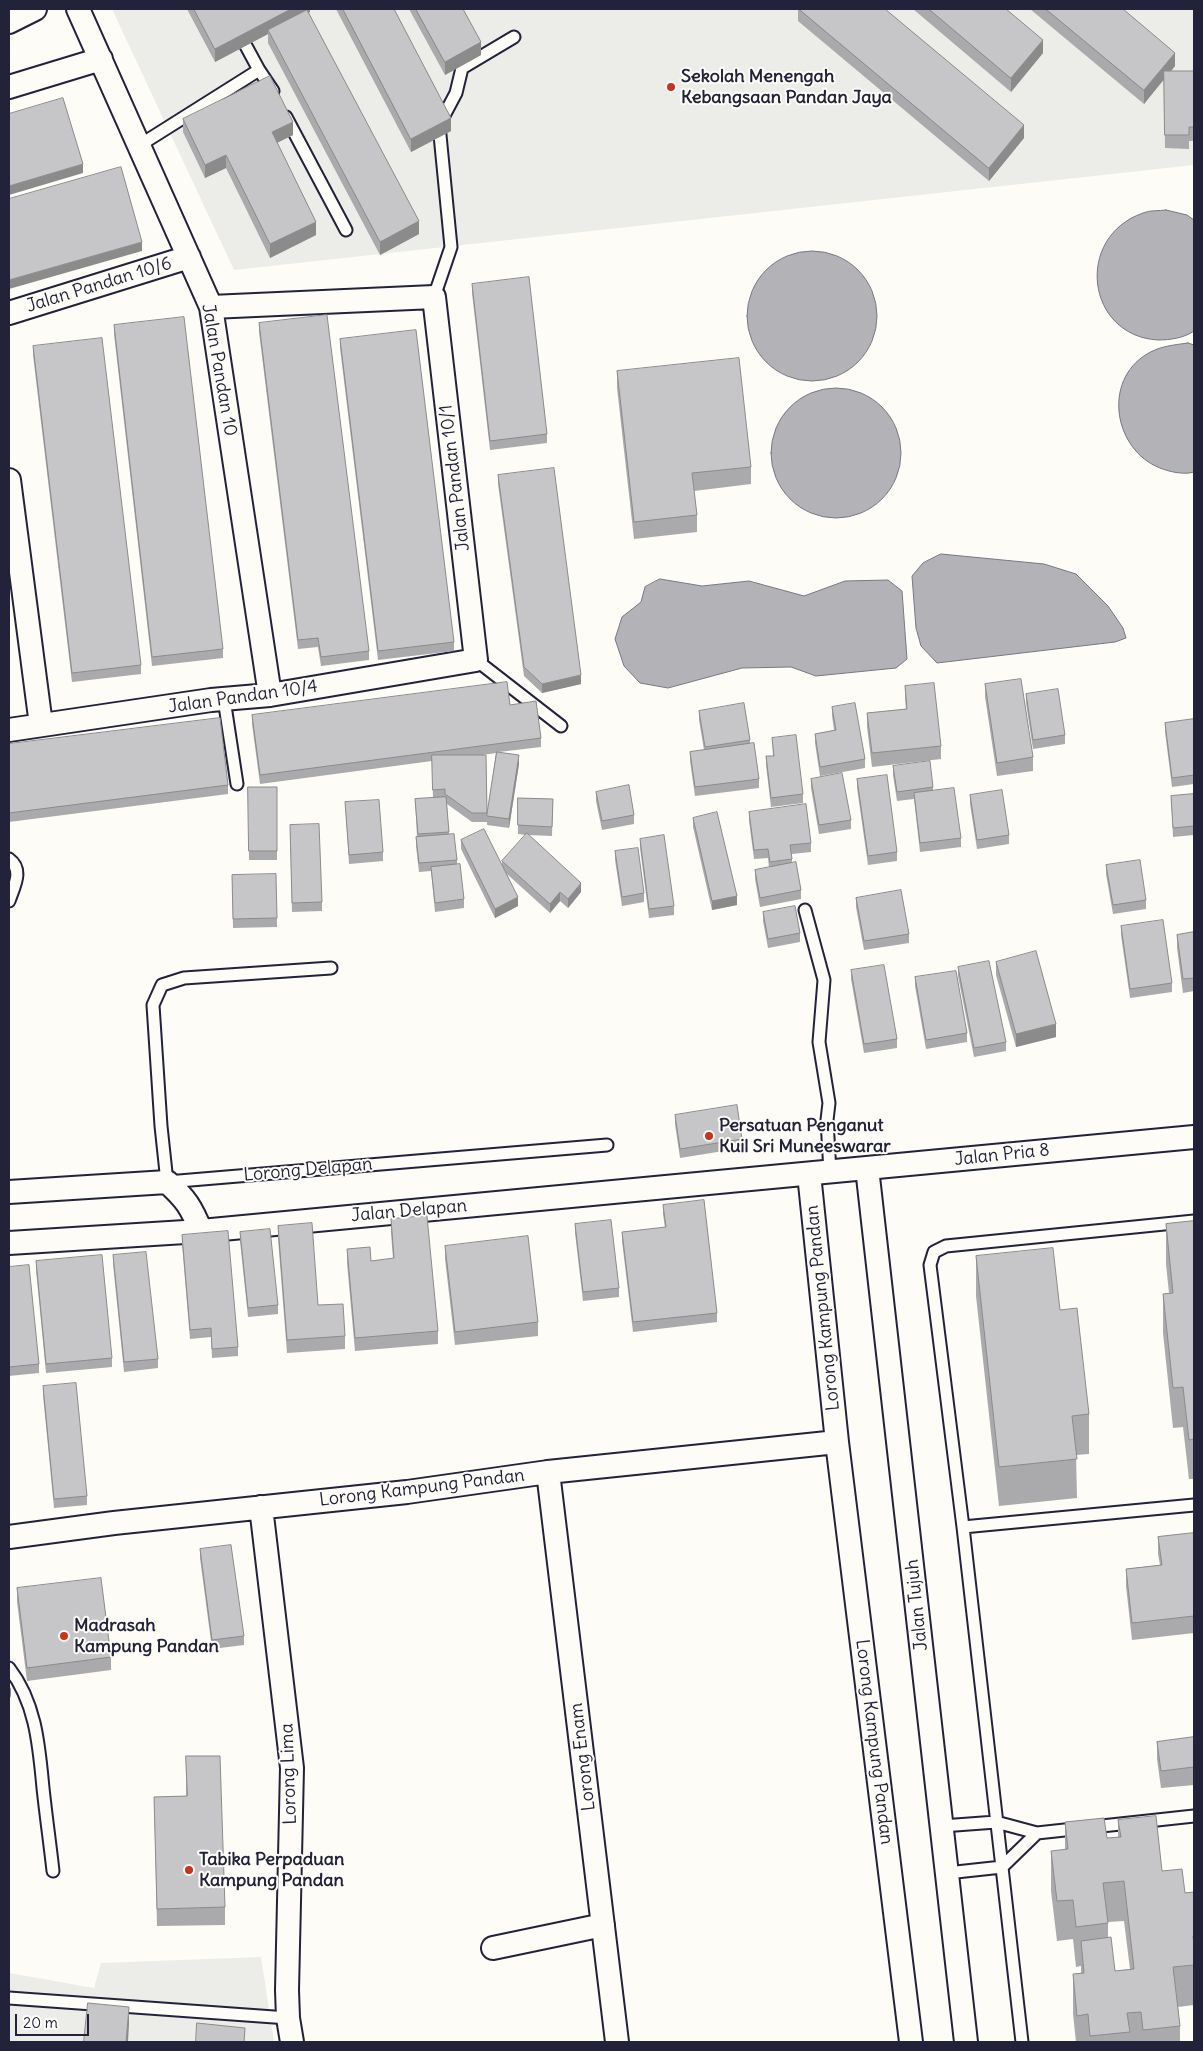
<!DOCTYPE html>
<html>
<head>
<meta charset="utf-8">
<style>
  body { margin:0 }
  #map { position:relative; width:1203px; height:2051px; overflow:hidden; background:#fdfcf7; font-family:Delius,sans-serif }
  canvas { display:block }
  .frame { position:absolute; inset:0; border:10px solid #22223b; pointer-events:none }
  .scale { position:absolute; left:15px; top:2014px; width:74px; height:22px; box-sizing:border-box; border:2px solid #22223b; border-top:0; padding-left:6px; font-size:15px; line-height:18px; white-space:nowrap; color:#22223b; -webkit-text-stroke:4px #fdfcf7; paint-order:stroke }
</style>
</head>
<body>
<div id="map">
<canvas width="1203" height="2051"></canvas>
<div class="frame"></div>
<div class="scale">20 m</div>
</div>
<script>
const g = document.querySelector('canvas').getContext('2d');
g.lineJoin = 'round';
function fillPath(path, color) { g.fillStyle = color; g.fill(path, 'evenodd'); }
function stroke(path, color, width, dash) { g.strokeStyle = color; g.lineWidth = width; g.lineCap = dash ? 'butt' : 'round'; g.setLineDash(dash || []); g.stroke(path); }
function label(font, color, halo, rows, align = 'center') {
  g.font = font + ' Delius,sans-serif'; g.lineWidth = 4; g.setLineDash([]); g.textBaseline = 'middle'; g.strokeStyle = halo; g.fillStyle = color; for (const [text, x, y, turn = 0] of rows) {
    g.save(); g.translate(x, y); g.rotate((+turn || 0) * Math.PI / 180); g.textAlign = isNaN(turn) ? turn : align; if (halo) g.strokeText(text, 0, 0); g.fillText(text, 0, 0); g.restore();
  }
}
fillPath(new Path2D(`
  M112,9H1194V165L234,270Z
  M261,1957L274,2042H9V1973L94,1988L101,1963Z`), '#ecece9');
const water = new Path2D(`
  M1166,210L1187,215L1194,220V331C1184,338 1170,340 1158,340C1086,336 1074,237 1143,213C1150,210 1159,211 1166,210Z
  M747 316a65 65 0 1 1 130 0a65 65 0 1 1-130 0Z
  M1188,343L1194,345V472C1184,475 1170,472 1160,468C1114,450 1102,381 1147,354C1160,346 1174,345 1188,343Z
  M771 453a65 65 0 1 1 130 0a65 65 0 1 1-130 0Z
  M941,554L1044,564L1076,574L1108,606L1123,628L1126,638L1115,642L937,663L921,646L916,628L912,576L923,563Z
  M660,579L702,586L749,581L804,596L845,581L888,580L902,591L907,659L896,668L816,676L791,667L742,668L668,688L640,683L624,666L615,639L622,617L641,602L645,587Z`);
fillPath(water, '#b2b2b7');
stroke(water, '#787885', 1);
const lane = new Path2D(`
  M259,70L273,91
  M286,117L346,230
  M140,145L259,70L246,46
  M434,297L451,247L439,125L456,93L462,68L514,37
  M476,660L561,726
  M224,699L237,784
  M9,859C24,870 14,886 9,901
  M805,910L824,980L819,1042L829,1103L827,1120L830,1172
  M331,968L184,978L162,985L153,1005L161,1126L167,1182L607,1145
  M963,1527L1194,1505
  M9,1668C36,1703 39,1746 43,1788C46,1816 50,1844 53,1871
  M942,1826L996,1822L1037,1833L1194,1816
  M947,1873L1002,1867L1037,1833
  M9,1998L288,2018
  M1022,2042L963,1527L930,1265L934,1252L946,1246L1194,1221`);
const street = new Path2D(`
  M78,9L211,307L270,695
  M9,22L35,9
  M9,87L101,59
  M9,313L189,257
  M9,480L41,725
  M9,730L211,700L270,695L476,660L434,297L211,307
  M867,1168L966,2042
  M809,1174L837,1442L911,2042
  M9,1192L167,1182C186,1199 191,1207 201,1231
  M9,1243L201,1231L1194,1137
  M548,1472L617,2042
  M261,1507L292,1768L287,1990L288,2018L292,2042
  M9,1537L114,1523L407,1492L548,1472L837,1442
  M493,1948L603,1925`);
stroke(lane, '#22223b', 15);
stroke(street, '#22223b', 26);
stroke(lane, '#fdfcf7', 11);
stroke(street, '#fdfcf7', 22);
fillPath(new Path2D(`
  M187,9H310V12L308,13L419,234L380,255L268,43V34L215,62Z
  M336,9H394L451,131L411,152Z
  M409,9H463L481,55L445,75Z
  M798,9H885L1024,138L989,181L798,21Z
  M913,9H1006L1043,53L1011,92Z
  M1030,9H1123L1175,66L1171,71H1194V141H1189V149L1165,148L1164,78L1144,104Z
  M183,119L293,135L277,143L316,235L270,258L226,168L205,178L183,132Z
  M472,284L547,434V443L490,450L472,293Z
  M259,323L369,651V660L321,666L318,647L298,649L259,332Z
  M114,325L223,649V658L152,666L114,334Z
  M340,339L454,642V651L378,660L340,348Z
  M33,346L141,665V674L72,682L33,355Z
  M617,371L751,467V484L694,491L697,515V532L634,539L617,388Z
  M498,475L581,684L542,693L524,676L498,484Z
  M985,684L1033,757V771L997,776L985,697Z
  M905,686L941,746V759L872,767L867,727V713L906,709L905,699Z
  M1026,694L1065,735V744L1033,749L1026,703Z
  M510,705L541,738V747L499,752L519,764L509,828L487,825V816L496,753L482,755H486L487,822H472L447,804L449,834L457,860V864L464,899V908L435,912L431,871L419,872L416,846V837H417L415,799L433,798L432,761L260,784L252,724V715Z
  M832,707L865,759V768L820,776L815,743V734L834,730L832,716Z
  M699,711L750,740V744L759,779V788L695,796L690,761V752L704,750L699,720Z
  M1194,719V784L1172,787L1165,732V723Z
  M772,738L803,794V803L771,807L766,765V756H773Z
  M9,744L228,785V794L9,822Z
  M893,766L933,787V790L961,838V847L920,852L914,799L897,801L893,775Z
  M811,779L851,820V829L819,834L811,788Z
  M857,779L897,852V861L868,865L857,788Z
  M248,787H277V860H249Z
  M596,792L634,815V824L602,830L596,801Z
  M1194,794V835L1173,837L1171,796Z
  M970,795L1009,835V844L977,849L970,804Z
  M518,798L553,799L552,836L528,835L581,892L568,908L560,901L550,913L507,874L518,906L495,918L461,849V840L502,865V861L526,835L518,834Z
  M345,802L383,852V861L349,864Z
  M749,812L811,843V852L792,854V863L801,890V899L760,907L755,879V870L769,868L768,858L754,859L749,821Z
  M693,818L737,905L712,910L693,827Z
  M290,825L322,902V911L292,912Z
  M640,839L674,906V915L649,918L640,848Z
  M615,851L644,893V902L622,906L615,860Z
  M1106,865L1146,900V909L1113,914L1106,874Z
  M232,875L277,918V927L233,928Z
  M856,898L909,934V943L864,950L856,907Z
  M763,912L800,933V942L768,948L763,921Z
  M1121,926L1172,983V992L1130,998L1121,935Z
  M1194,932V991L1183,993L1177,948V935Z
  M996,962L1056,1037L1016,1047L996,975Z
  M958,967L1006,1042V1051L974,1057L958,976Z
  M851,970L897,1039V1048L864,1053L851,979Z
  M915,977L967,1033V1042L926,1049L915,986Z
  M675,1115L742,1139V1148L680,1158L675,1124Z
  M663,1205L717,1313V1322L633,1332L622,1241V1232L665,1228L663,1214Z
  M391,1219L438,1331V1344L355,1351L347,1263V1249L371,1261L393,1259L391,1233Z
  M1194,1221V1479H1189L1183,1427L1173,1428L1163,1333V1294L1169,1293L1166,1264V1224Z
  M575,1224L619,1288V1297L583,1301L575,1233Z
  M278,1226L318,1305L345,1336V1349L287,1353L278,1239Z
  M240,1232L278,1305V1314L248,1317L240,1241Z
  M182,1235L238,1347V1356L212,1358L211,1337L190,1339L182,1244Z
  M445,1246L538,1322V1336L455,1345L445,1259Z
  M113,1255L158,1359V1368L124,1372L113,1264Z
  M976,1256L1060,1310L1089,1414V1454L1076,1455L1077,1498L999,1506L976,1296Z
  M36,1261L112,1358V1367L46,1373L36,1270Z
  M9,1267L39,1364V1373L9,1376Z
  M43,1386L87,1496V1505L54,1508L43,1395Z
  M1194,1533V1633L1132,1640L1126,1586V1569L1160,1565L1158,1554V1537Z
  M200,1549L244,1636V1645L212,1649L200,1558Z
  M17,1588L111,1657V1670L27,1681L17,1602Z
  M1194,1737V1785L1161,1788L1157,1759V1742Z
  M186,1756L225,1907V1925L157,1926L154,1797L186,1796Z
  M1118,1820L1162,1871L1185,1893L1194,1892V2005L1178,2007L1180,2026V2042H1076L1073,2014V1974L1081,1973V1966L1076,1967L1073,1939L1057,1941L1051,1891V1851L1065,1850V1822L1107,1838L1118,1837ZM1124,1921L1130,1969L1115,1971L1108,1938V1922Z`), '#aaaaac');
fillPath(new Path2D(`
  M291,9H310V12L270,33L268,30V34L215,62V49Z
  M1043,40V53L1011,92V78Z
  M481,42V55L445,75V62Z
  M1175,53V66L1144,104V90Z
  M451,118V131L411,152V139Z
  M293,122V135L272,145V132Z
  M1024,125V138L989,181V168Z
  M226,155V168L205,178V165Z
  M83,164V173L9,195V186Z
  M419,221V234L380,255V242Z
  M316,222V235L270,258V244Z
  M142,242V251L9,289V280Z
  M581,675V684L542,693V684Z
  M519,755V764L509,828V819Z
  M581,883V892L568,908V899Z
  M560,892V901L550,913V904Z
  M737,896V905L712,910V901Z
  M518,897V906L495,918V909Z
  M1056,1024V1037L1016,1047V1034Z
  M11,1687V1696L9,1700V1691Z
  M129,2007V2024L128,2042H126Z`), '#8b8b8c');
const building = new Path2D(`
  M194,9H291L215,49Z
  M343,9H394L451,118L411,139Z
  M416,9H463L481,42L445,62Z
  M799,9H885L1024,125L989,168Z
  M929,9H1006L1043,40L1011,78Z
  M1046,9H1123L1175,53L1144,90Z
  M307,10L419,221L380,242L268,30Z
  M1164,71H1194V127H1189V135H1165Z
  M270,76L293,122L272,132L316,222L270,244L226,155L205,165L183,119Z
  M63,98L83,164L9,186V114Z
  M121,167L142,242L9,280V199Z
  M529,277L547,434L490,441L472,284Z
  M327,315L369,651L321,657L318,638L298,640L259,323Z
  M184,317L223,649L152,657L114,325Z
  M416,330L454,642L378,651L340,339Z
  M102,338L141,665L72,673L33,346Z
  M739,358L751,467L692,473L697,515L634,522L617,371Z
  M554,468L581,675L542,684L524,667L498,475Z
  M1021,679L1033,757L997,763L985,684Z
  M507,682L510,705L536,701L541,738L260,775L252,715Z
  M934,683L941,746L872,753L867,713L907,709L905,686Z
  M1058,689L1065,735L1033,740L1026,694Z
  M744,703L750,740L705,747L699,711Z
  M855,703L865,759L820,767L815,734L836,730L832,707Z
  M220,718L228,785L9,813V744Z
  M1194,719V775L1172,778L1165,723Z
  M796,735L803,794L771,798L766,756H774L772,738Z
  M754,743L759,779L695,787L690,752Z
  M497,752L519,755L509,819L487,816Z
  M432,755H486L487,813H472L445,794V789L433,790Z
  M930,761L933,787L897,792L893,766Z
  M842,773L851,820L819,825L811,779Z
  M887,775L897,852L868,856L857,779Z
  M629,785L634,815L602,821L596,792Z
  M248,787H277V851H249Z
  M954,788L961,838L920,843L914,793Z
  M1002,790L1009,835L977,840L970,795Z
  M1194,794V826L1173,828L1171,796Z
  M446,797L449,832L418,834L415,799Z
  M518,798L553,799L552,827L518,825Z
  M379,800L383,852L349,855L345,802Z
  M806,804L811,843L790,845L792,859L770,862L768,849L754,850L749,812Z
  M717,812L737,896L712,901L693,818Z
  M319,824L322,902L292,903L290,825Z
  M484,829L518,897L495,909L461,840Z
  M527,833L581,883L568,899L560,892L550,904L502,861Z
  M454,834L457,860L419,863L416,837Z
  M664,835L674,906L649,909L640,839Z
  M638,848L644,893L622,897L615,851Z
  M1140,860L1146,900L1113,905L1106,865Z
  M796,862L801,890L760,898L755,870Z
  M460,864L464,899L435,903L431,867Z
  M276,874L277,918L233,919L232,875Z
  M901,890L909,934L864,941L856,898Z
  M795,906L800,933L768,939L763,912Z
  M1163,920L1172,983L1130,989L1121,926Z
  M1194,932V978L1183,979L1177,935Z
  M1036,951L1056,1024L1016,1034L996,962Z
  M989,961L1006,1042L974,1048L958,967Z
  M884,965L897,1039L864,1044L851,970Z
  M956,971L967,1033L926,1040L915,977Z
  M737,1105L742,1139L680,1149L675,1115Z
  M704,1200L717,1313L633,1322L622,1232L666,1227L663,1205Z
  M427,1216L438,1331L355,1338L347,1249L370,1247L371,1261L394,1258L391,1219Z
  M611,1220L619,1288L583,1292L575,1224Z
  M1194,1221V1439L1189,1440L1183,1387L1173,1388L1163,1294L1173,1293L1166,1224Z
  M312,1223L318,1305L343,1304L345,1336L287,1340L278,1226Z
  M270,1229L278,1305L248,1308L240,1232Z
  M228,1231L238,1347L212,1349L211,1328L190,1330L182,1235Z
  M528,1236L538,1322L455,1332L445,1246Z
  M1053,1248L1060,1310L1077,1308L1089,1414L1072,1416L1077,1459L999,1467L976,1256Z
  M146,1252L158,1359L124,1362L113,1255Z
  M102,1255L112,1358L46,1364L36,1261Z
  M29,1265L39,1364L9,1367V1267Z
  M76,1383L87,1496L54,1499L43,1386Z
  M1194,1533V1616L1132,1623L1126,1569L1162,1565L1158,1537Z
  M231,1545L244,1636L212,1640L200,1549Z
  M101,1578L111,1657L27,1668L17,1588Z
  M1194,1737V1767L1161,1771L1157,1742Z
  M186,1756H220L225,1907L157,1909L154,1797L187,1796Z
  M1156,1816L1162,1871L1182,1869L1185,1893L1194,1892V1936H1193L1194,1945V1965L1173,1967L1180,2026L1143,2030L1141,2012L1127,2013L1130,2032L1090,2036L1088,2014L1077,2016L1073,1974L1084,1973L1081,1941L1111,1937L1115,1971L1134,1969L1124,1881L1103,1883L1108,1923L1076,1927L1073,1900L1057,1901L1051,1851L1068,1849L1065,1822L1104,1818L1107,1838L1121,1837L1118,1820Z
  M88,2003L129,2007L126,2042H84Z
  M197,2023L245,2028L244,2042H196Z`);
fillPath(building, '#c6c6c8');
stroke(building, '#8b8b8c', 1);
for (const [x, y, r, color] of [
  [671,87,5,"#c8321e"],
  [709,1136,5,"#c8321e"],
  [64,1636,5,"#c8321e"],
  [189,1870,5,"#c8321e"]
]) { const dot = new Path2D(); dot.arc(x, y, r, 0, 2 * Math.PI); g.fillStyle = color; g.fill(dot); stroke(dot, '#fdfcf7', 2); }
label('bold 18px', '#22223b', '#fdfcf7', [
  ["Sekolah Menengah",681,77],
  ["Kebangsaan Pandan Jaya",681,98],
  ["Persatuan Penganut",719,1126],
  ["Kuil Sri Muneeswarar",719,1147],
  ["Madrasah",74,1626],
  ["Kampung Pandan",74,1647],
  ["Tabika Perpaduan",199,1860],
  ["Kampung Pandan",199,1881]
], 'left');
label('18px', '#22223b', '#fdfcf7', [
  ["Jalan Pandan 10/6",99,285,-17],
  ["Jalan Pandan 10",219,370,80],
  ["Jalan Pandan 10/1",455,478,-97],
  ["Jalan Pandan 10/4",243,697,-8],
  ["Jalan Pria 8",1002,1155,-6],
  ["Lorong Delapan",308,1170,-5],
  ["Jalan Delapan",409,1211,-5],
  ["Lorong Kampung Pandan",823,1308,-96],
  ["Lorong Kampung Pandan",422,1488,-7],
  ["Jalan Tujuh",917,1605,-96],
  ["Lorong Kampung Pandan",874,1742,83],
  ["Lorong Enam",583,1757,-97],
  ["Lorong Lima",289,1774,-92]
]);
</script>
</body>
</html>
